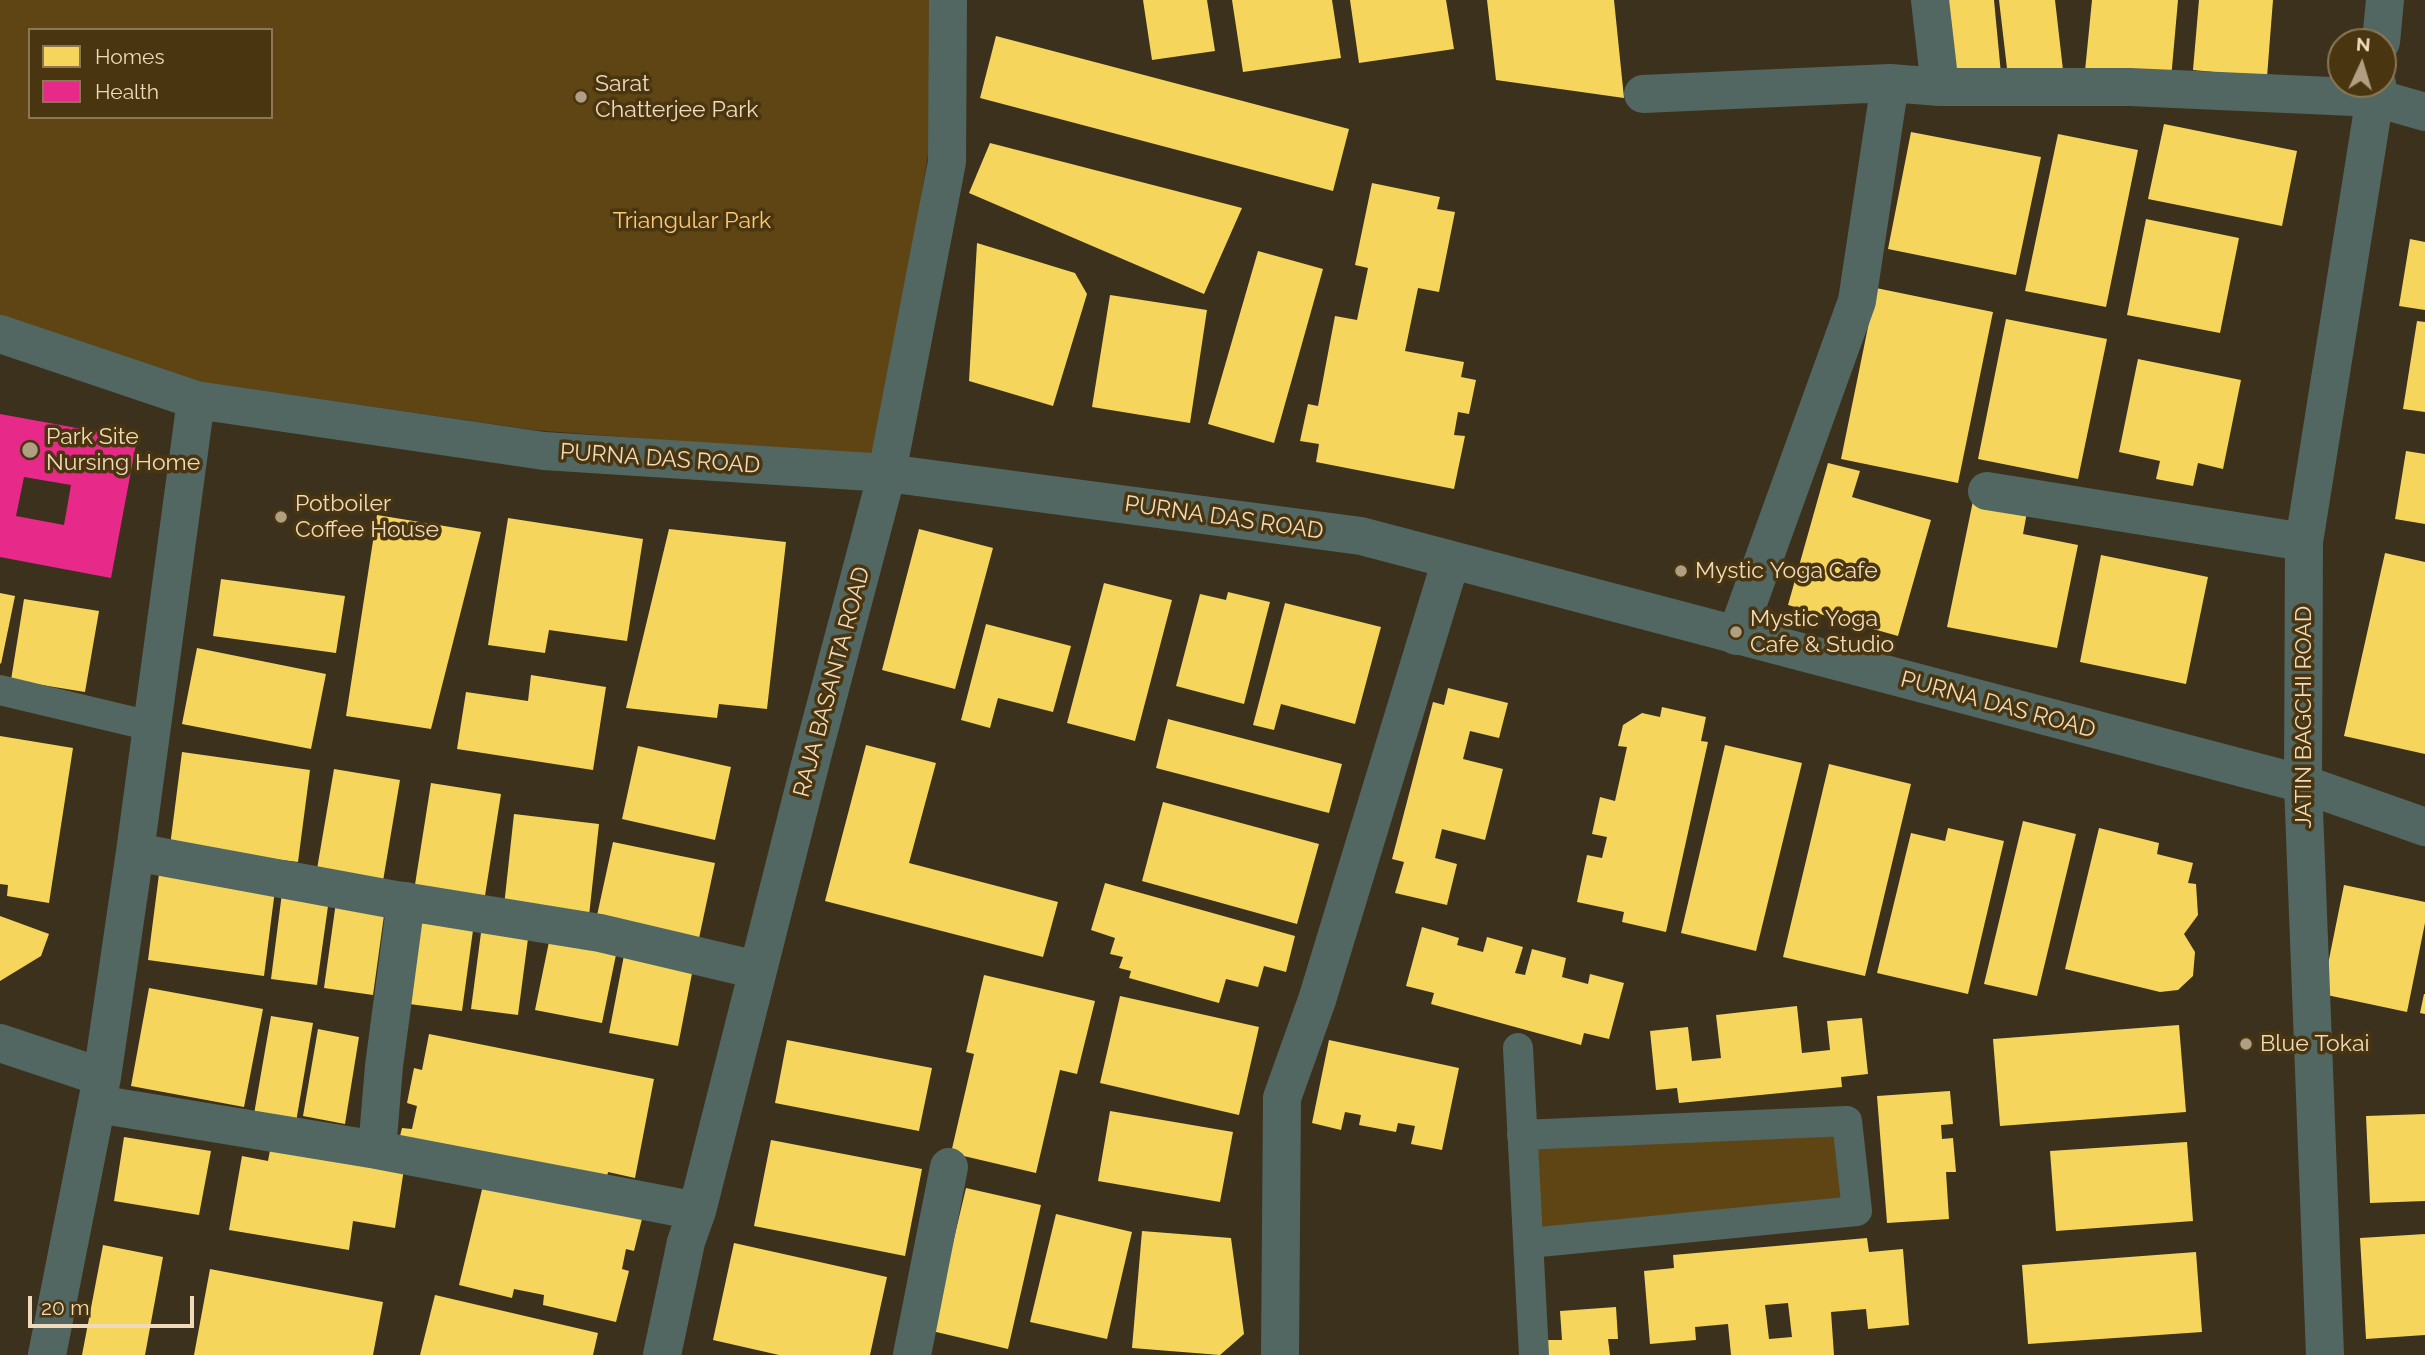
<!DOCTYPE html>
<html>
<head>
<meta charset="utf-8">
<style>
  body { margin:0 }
  #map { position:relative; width:2425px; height:1355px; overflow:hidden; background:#3c311d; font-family:Raleway,sans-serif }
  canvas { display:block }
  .legend { position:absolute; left:28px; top:28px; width:245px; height:91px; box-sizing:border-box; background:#493510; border:2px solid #8c7754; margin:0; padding:9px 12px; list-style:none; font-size:21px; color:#f0daba }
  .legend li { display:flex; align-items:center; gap:14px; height:35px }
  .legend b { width:35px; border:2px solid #8c7754 }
  .north { position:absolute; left:2327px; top:28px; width:70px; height:70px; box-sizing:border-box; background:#493510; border:2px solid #8c7754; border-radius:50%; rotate:4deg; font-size:19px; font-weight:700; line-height:28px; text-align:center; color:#f0daba }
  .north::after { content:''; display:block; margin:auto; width:24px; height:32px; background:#b19f83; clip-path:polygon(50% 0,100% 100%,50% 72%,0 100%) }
  .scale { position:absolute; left:28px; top:1296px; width:166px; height:32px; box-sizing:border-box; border:4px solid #f0daba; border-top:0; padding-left:9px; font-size:21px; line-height:24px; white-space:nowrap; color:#f0daba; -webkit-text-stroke:5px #493510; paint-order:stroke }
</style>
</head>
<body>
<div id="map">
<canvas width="2425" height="1355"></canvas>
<ul class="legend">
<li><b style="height:19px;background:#f6d55c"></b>Homes</li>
<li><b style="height:19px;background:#e7298a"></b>Health</li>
</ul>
<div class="north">N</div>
<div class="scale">20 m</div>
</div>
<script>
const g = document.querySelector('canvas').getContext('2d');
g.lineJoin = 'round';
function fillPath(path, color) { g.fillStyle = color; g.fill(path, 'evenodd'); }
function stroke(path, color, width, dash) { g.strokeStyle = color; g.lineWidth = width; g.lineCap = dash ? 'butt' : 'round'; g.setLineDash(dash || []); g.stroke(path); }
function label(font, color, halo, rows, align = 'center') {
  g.font = font + ' Raleway,sans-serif'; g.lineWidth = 7; g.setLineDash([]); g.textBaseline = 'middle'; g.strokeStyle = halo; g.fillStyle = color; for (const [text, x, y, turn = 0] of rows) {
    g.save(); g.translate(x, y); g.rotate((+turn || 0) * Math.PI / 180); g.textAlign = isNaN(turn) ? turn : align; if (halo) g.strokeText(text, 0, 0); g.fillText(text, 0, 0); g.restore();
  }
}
fillPath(new Path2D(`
  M0,0H953L879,457L534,430L202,382L0,320ZM30,30H271V117H30Z
  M1835,1129L1843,1199L1540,1227L1535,1140Z`), '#5f4514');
fillPath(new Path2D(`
  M1143,0H1207L1215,51L1152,60Z
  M1232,0H1332L1341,58L1243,72Z
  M1350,0H1446L1454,49L1359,63Z
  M1487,0H1614L1624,98L1496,80Z
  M1944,0H1994L2001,74L1953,79Z
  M1999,0H2055L2063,70L2008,77Z
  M2092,0H2178L2171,79L2085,71Z
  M2199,0H2273L2267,77L2193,70Z
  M996,36L1349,129L1333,191L980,98Z
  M2164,124L2297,151L2282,226L2148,199Z
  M1911,132L2041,157L2016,275L1888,249Z
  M2058,134L2138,150L2106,307L2025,291Z
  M990,143L1242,208L1204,294L969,193Z
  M1372,183L1440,197L1437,209L1455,212L1439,292L1418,288L1405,351L1464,362L1461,377L1476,380L1469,414L1458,412L1454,435L1465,436L1454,489L1316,462L1319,444L1300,441L1308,404L1318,406L1335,316L1357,320L1368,268L1355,265Z
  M2146,219L2239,238L2220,333L2127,315Z
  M2410,239L2425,242V310L2399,306Z
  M977,243L1075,273L1087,294L1053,406L969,381Z
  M1258,251L1323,269L1274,443L1208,424Z
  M1876,288L1993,312L1958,483L1841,459Z
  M1110,295L1207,310L1190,423L1092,407Z
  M2006,319L2107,339L2078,479L1978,459Z
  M2417,321L2425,322V412L2403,409Z
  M2138,359L2241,380L2223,469L2198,463L2193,486L2156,479L2160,461L2119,452Z
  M2406,451L2425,454V524L2395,519Z
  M1828,463L1860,471L1852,497L1931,520L1898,636L1788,605Z
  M1973,501L2027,512L2023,534L2078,545L2057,648L1947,627Z
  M377,515L481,532L431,729L346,716Z
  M508,518L643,539L627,641L549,630L545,653L488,645Z
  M669,529L786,542L767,709L719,704L717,718L626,708Z
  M919,529L993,548L955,689L882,670Z
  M2385,553L2425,562V754L2344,736Z
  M2101,555L2208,577L2186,684L2080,662Z
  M221,579L345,596L336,653L213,636Z
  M1104,583L1172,600L1135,741L1067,723Z
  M1228,592L1270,602L1244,704L1176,686L1200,594L1226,600Z
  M0,593L15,596L1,664L0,663Z
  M24,599L99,611L85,692L11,680Z
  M1285,603L1381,627L1355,724L1281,704L1274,730L1253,725Z
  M986,624L1071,646L1053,712L998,698L990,728L961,720Z
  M197,648L326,674L311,749L182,724Z
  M531,675L606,687L593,770L457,749L466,692L528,701Z
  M1448,688L1508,703L1499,738L1470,731L1463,759L1503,769L1485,840L1442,829L1435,858L1457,864L1447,905L1395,893L1404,862L1392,859L1433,702L1444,705Z
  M1662,707L1706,717L1701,741L1708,742L1666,932L1622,922L1624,912L1577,902L1587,855L1602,858L1607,837L1592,834L1600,797L1615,801L1627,747L1618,746L1623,725L1642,713L1660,717Z
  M1168,719L1342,764L1329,813L1156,768Z
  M0,736L73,748L49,903L7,896L8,885L0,884Z
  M866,745L936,763L909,863L1058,902L1043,957L825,901Z
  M1725,745L1802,763L1756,951L1681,933Z
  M638,746L731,767L715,840L622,819Z
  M182,752L310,770L298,862L170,846Z
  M1829,764L1911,784L1865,976L1783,957Z
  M334,769L400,780L382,887L316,875Z
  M431,783L501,794L484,902L414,891Z
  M1163,802L1319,844L1297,924L1142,881Z
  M514,814L599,824L589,916L504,906Z
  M2023,821L2076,834L2037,996L1984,984Z
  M1948,828L2004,841L1968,994L1877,973L1911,833L1945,841Z
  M2099,828L2159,843L2157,854L2193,863L2188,883L2196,884L2198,915L2184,934L2195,952L2193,976L2178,990L2160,992L2065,969Z
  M613,842L715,863L698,943L596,920Z
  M159,874L275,890L264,976L148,960Z
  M1105,883L1295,936L1286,972L1264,966L1258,987L1226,979L1219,1003L1129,978L1131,971L1119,968L1123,957L1110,954L1115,938L1091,930Z
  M2344,885L2425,902V923L2407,1012L2322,994Z
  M282,893L329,899L317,985L271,979Z
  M336,902L385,908L373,995L324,988Z
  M413,914L474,923L462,1011L402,1003Z
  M0,916L49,934L41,956L0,981Z
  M482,925L529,931L518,1015L471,1009Z
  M1422,927L1459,938L1457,945L1483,952L1487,937L1523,947L1515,973L1525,975L1532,949L1566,958L1562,977L1588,984L1590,974L1624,983L1609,1039L1584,1033L1581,1045L1431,1004L1434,993L1406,986Z
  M551,932L618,945L602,1023L535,1010Z
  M625,950L694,963L678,1046L609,1033Z
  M984,975L1095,1001L1077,1074L1060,1070L1036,1173L951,1153L974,1054L966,1052Z
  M149,988L263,1009L244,1107L131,1086Z
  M2424,994H2425V1014L2420,1013Z
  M1120,996L1259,1027L1239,1115L1100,1083Z
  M1797,1006L1802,1053L1830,1050L1827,1021L1862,1018L1868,1074L1841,1077L1842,1087L1679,1103L1677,1088L1656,1090L1650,1031L1688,1027L1692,1061L1721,1058L1716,1015Z
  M271,1016L313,1023L296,1122L254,1114Z
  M2179,1025L2186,1112L2000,1126L1993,1039Z
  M318,1029L359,1037L345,1124L303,1116Z
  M429,1034L654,1079L635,1178L608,1172L605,1187L400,1136L402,1128L412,1129L417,1106L407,1103L414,1068L422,1070Z
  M787,1040L932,1068L919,1131L775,1103Z
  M1329,1040L1459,1068L1442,1150L1411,1144L1415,1126L1398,1123L1396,1132L1359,1125L1361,1115L1345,1112L1341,1130L1312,1123Z
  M1950,1091L1953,1124L1941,1125L1942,1139L1953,1138L1956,1172H1946L1949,1219L1887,1223L1877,1096Z
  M1110,1111L1233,1132L1220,1202L1098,1181Z
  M2425,1114V1201L2370,1203L2366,1116Z
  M124,1137L211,1151L199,1215L114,1201Z
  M771,1140L922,1169L905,1256L754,1226Z
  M2187,1142L2193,1221L2056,1231L2050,1151Z
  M271,1145L405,1162L395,1228L353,1221L349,1250L229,1230L242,1156L268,1161Z
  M485,1177L643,1215L634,1251L626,1249L622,1269L629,1271L616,1322L543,1305L544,1295L514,1289L512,1298L459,1285Z
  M966,1188L1041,1205L1008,1349L932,1331Z
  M1056,1214L1132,1232L1107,1339L1030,1322Z
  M1142,1231L1231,1238L1244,1334L1220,1355L1132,1348Z
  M2425,1234V1335L2366,1339L2360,1238Z
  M1867,1238L1869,1252L1903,1249L1909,1325L1868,1329L1866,1309L1831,1312L1834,1355H1731L1728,1324L1695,1327L1696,1340L1650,1344L1644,1271L1674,1268L1673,1255ZM1788,1303L1792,1337L1769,1339L1765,1305Z
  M734,1243L887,1277L870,1355H779L713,1340Z
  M103,1245L163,1257L145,1355H82Z
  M2196,1252L2202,1332L2028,1344L2022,1265Z
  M210,1269L383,1302L373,1355H194Z
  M435,1295L598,1333L593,1355H420Z
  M1616,1307L1618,1339H1608L1610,1355H1544L1543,1340H1562L1560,1311Z`), '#f6d55c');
fillPath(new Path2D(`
  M0,414L137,439L111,578L0,557ZM24,477L71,485L64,525L16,516Z`), '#e7298a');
stroke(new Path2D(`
  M0,690L151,726
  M1518,1048L1534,1355
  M1522,1135L1847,1121L1857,1211L1529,1243`), '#526762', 30);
stroke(new Path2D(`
  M1930,0L1940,87
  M2381,42L2385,0
  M1643,94L1890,83L1940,87H2130L2376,98L2425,112
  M0,334L196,400L544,451L887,473L1361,536L2303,784L2425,827
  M1987,491L2304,542
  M1736,636L1857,301L1890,83
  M135,852L390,899L600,933L757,970
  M0,1043L102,1077
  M97,1104L377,1150L697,1211
  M377,1150L384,1066L406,901
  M47,1355L102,1077L135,852L196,400
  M662,1355L686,1242L697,1211L813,753L887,473L947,162L948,0
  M912,1355L949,1167
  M1280,1355L1282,1098L1317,1000L1451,560
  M2325,1355L2303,784L2304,542L2377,84`), '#526762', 38);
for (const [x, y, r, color] of [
  [581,97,7,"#b19f83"],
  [30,450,9,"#b19f83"],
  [281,517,7,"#b19f83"],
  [1681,571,7,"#b19f83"],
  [1736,632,7,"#b19f83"],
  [2246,1044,7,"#b19f83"]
]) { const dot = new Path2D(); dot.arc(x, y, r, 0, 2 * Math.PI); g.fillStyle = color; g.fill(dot); stroke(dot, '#493510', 2.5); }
label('23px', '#f0daba', '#493510', [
  ["Sarat",595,84],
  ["Chatterjee Park",595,110],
  ["Park Site",46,437],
  ["Nursing Home",46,463],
  ["Potboiler",295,504],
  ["Coffee House",295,530],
  ["Mystic Yoga Cafe",1695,571],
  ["Mystic Yoga",1750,619],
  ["Cafe & Studio",1750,645],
  ["Blue Tokai",2260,1044]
], 'left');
label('23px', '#fcc875', '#493510', [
  ["Triangular Park",692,221]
]);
label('23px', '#f0daba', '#493510', [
  ["PURNA DAS ROAD",660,459,4],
  ["PURNA DAS ROAD",1224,518,8],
  ["RAJA BASANTA ROAD",832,682,-75],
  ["PURNA DAS ROAD",1998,705,15],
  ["JATIN BAGCHI ROAD",2304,717,-90]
]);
</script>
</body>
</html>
